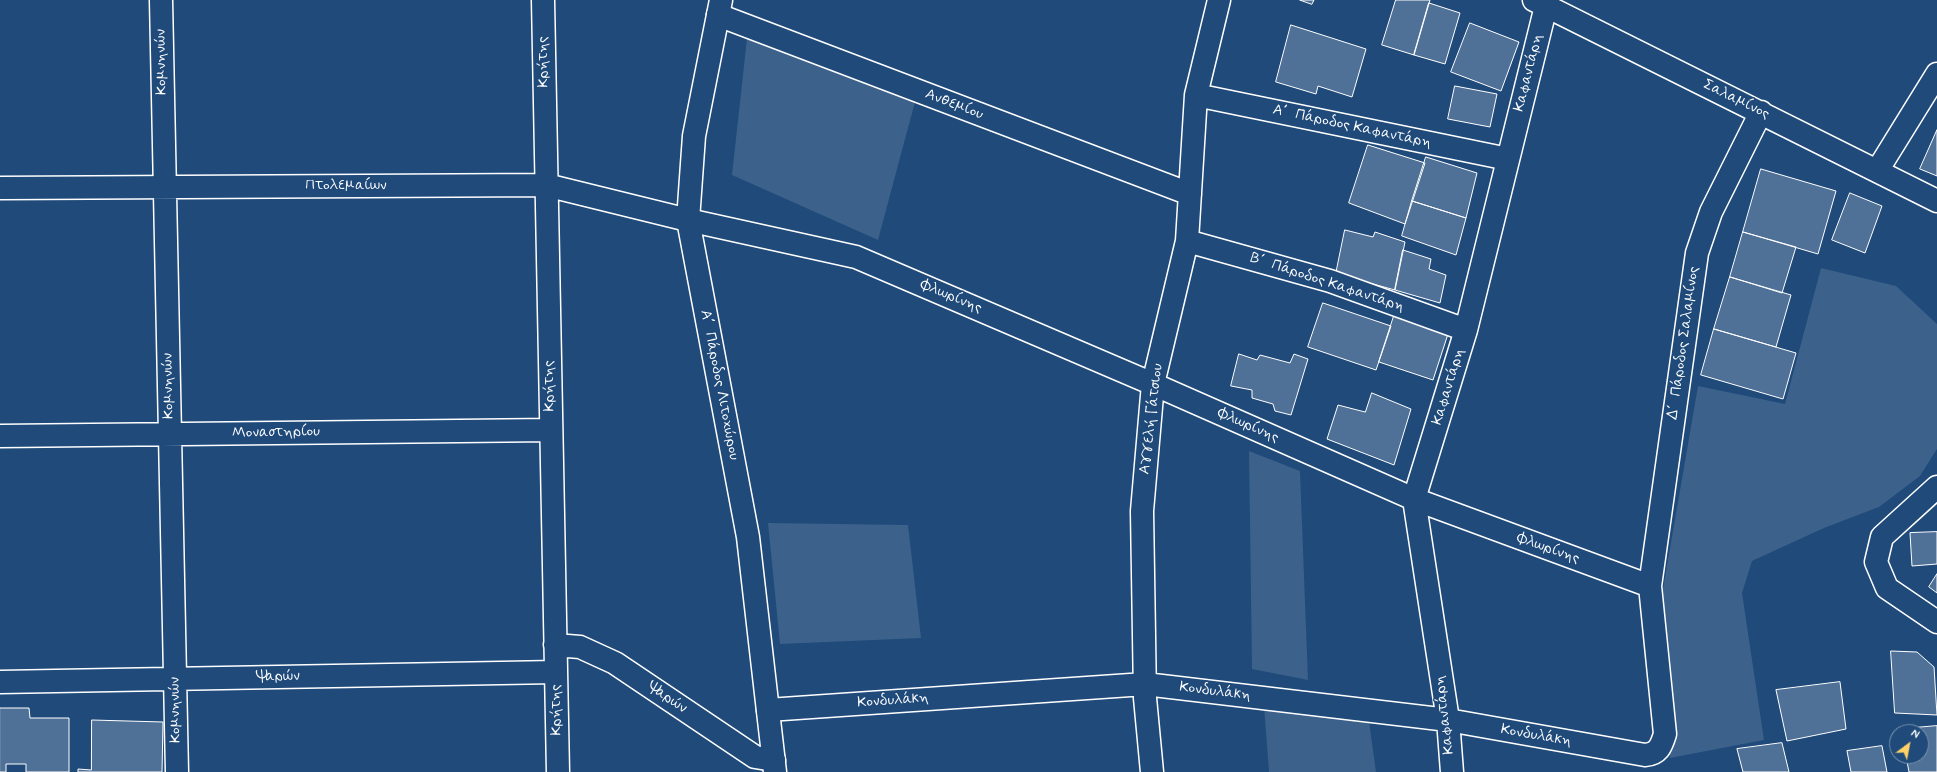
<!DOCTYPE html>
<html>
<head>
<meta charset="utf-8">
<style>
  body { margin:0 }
  #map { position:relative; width:1937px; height:772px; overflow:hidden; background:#1f4a7a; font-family:Mynerve,sans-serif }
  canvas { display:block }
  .north { position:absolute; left:1889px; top:724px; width:40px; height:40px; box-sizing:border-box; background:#1f4a7a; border:1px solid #7992af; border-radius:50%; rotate:32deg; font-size:11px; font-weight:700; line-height:16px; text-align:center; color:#fff }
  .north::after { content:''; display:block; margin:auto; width:14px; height:18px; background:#ffd166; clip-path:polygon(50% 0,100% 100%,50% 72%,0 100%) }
</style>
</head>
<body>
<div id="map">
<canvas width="1937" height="772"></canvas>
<div class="north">N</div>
</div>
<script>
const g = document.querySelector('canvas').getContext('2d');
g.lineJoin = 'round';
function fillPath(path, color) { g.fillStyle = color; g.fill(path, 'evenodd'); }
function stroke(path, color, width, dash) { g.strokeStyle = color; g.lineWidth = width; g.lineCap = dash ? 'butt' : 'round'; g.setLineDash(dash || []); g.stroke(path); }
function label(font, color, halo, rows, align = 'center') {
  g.font = font + ' Mynerve,sans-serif'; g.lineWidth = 3; g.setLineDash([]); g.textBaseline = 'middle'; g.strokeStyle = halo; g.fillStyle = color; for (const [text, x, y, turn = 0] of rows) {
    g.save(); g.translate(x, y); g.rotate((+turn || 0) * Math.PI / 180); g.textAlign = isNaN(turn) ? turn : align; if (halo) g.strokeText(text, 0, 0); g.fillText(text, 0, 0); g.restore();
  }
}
fillPath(new Path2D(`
  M747,38L915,102L878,240L732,175Z
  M1821,268L1896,286L1937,324V449L1920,476L1879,507L1824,528L1752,561L1742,593L1764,740L1670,758L1658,618L1698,386L1785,404Z
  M1249,451L1300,471L1308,680L1252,669Z
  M768,523L908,525L921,638L780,644Z
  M1264,706L1369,721L1376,772H1269Z`), '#3c618b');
const building = new Path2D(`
  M1300,0H1314L1312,4Z
  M1396,0H1430L1414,55L1382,45Z
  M1429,3L1460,13L1445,64L1414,55Z
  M1470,23L1519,42L1501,91L1451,72Z
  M1291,25L1366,49L1352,97L1318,86L1316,94L1276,82Z
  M1455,86L1497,94L1490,127L1448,119Z
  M1937,130V176L1920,169Z
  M1368,145L1425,163L1405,224L1349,203Z
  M1426,157L1477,173L1466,218L1412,201Z
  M1761,169L1836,191L1818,254L1743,232Z
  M1850,193L1882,206L1865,253L1832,240Z
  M1412,201L1466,218L1456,255L1402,236Z
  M1345,230L1373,237L1375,232L1405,242L1395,290L1336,274Z
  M1743,232L1796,247L1782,293L1730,277Z
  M1403,250L1431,259L1429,269L1446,275L1440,303L1395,290Z
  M1730,277L1791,295L1776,347L1714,329Z
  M1323,303L1391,326L1376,370L1308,347Z
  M1394,316L1448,334L1433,380L1379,362Z
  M1714,329L1796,353L1783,399L1701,375Z
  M1239,354L1257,360L1260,355L1290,363L1294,354L1308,359L1291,415L1275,411L1273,404L1252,398V390L1231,386Z
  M1372,393L1411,409L1394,465L1327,439L1338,405L1365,412Z
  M1937,532V564L1912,566L1910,533Z
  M1937,574V593L1929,587Z
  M1891,651L1917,652L1934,667L1937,715L1895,713Z
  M1840,682L1846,729L1787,741L1776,690Z
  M0,708H29L30,718H69V772H26V764H6V772H0Z
  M92,720L163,722L162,772H78V769L91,770Z
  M1937,726V772H1909L1906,756H1921V732H1902V729Z
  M1782,743L1789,772H1743L1737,749Z
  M1882,746L1887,772H1851L1847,751Z`);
fillPath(building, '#507197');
stroke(building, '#fff', 1);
const street = new Path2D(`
  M161,0L177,772
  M543,0L558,772
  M1534,0L1937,201
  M718,15L1190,194
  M1196,95L1508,159
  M1877,171L1937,74
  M0,188L546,185L688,220L856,257L1153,384L1414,499L1650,586
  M1187,241L1330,281L1466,330
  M0,436L551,430
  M1937,487L1882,537L1876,562L1887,588L1937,622
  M555,645L580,647L615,663L755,757L774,760
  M0,682L556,672
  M768,710L1145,684L1448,720L1645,755C1658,754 1661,747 1665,734L1650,586L1697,253L1711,212L1761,112
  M1152,772L1145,698L1142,511L1153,384L1187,241L1196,95L1219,0
  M1452,772L1448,720L1414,499L1466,330L1546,6`);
const secondary = new Path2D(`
  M721,0L694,136L688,220L748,537L775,772`);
stroke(street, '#fff', 25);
stroke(secondary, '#fff', 25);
stroke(street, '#1f4a7a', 22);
stroke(secondary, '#1f4a7a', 22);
label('15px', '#fff', '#1f4a7a', [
  ["Κομνηνών",162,62,-91],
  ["Κρήτης",544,62,-91],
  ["Καφαντάρη",1529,73,-76],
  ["Σαλαμίνος",1736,100,26],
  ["Ανθεμίου",954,105,21],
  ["Α΄ Πάροδος Καφαντάρη",1352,127,12],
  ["Πτολεμαίων",346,186],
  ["Β΄ Πάροδος Καφαντάρη",1327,283,18],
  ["Φλωρίνης",951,297,23],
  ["Δ΄ Πάροδος Σαλαμίνος",1684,343,-82],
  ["Α΄ Πάροδος Λιτοχώρου",719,385,79],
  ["Κομνηνών",169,386,-91],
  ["Κρήτης",550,386,-91],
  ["Καφαντάρη",1449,387,-73],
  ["Αγγελή Γάτσιου",1152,419,-83],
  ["Φλωρίνης",1248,426,24],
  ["Μοναστηρίου",276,433,-1],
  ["Φλωρίνης",1548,549,20],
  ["Ψαρών",278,677,-1],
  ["Κονδυλάκη",1215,692,7],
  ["Ψαρών",667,698,34],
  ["Κονδυλάκη",893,701,-4],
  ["Κομνηνών",176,710,-91],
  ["Κρήτης",557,710,-91],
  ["Καφαντάρη",1445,715,-97],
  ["Κονδυλάκη",1536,736,10]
]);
</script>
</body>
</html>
